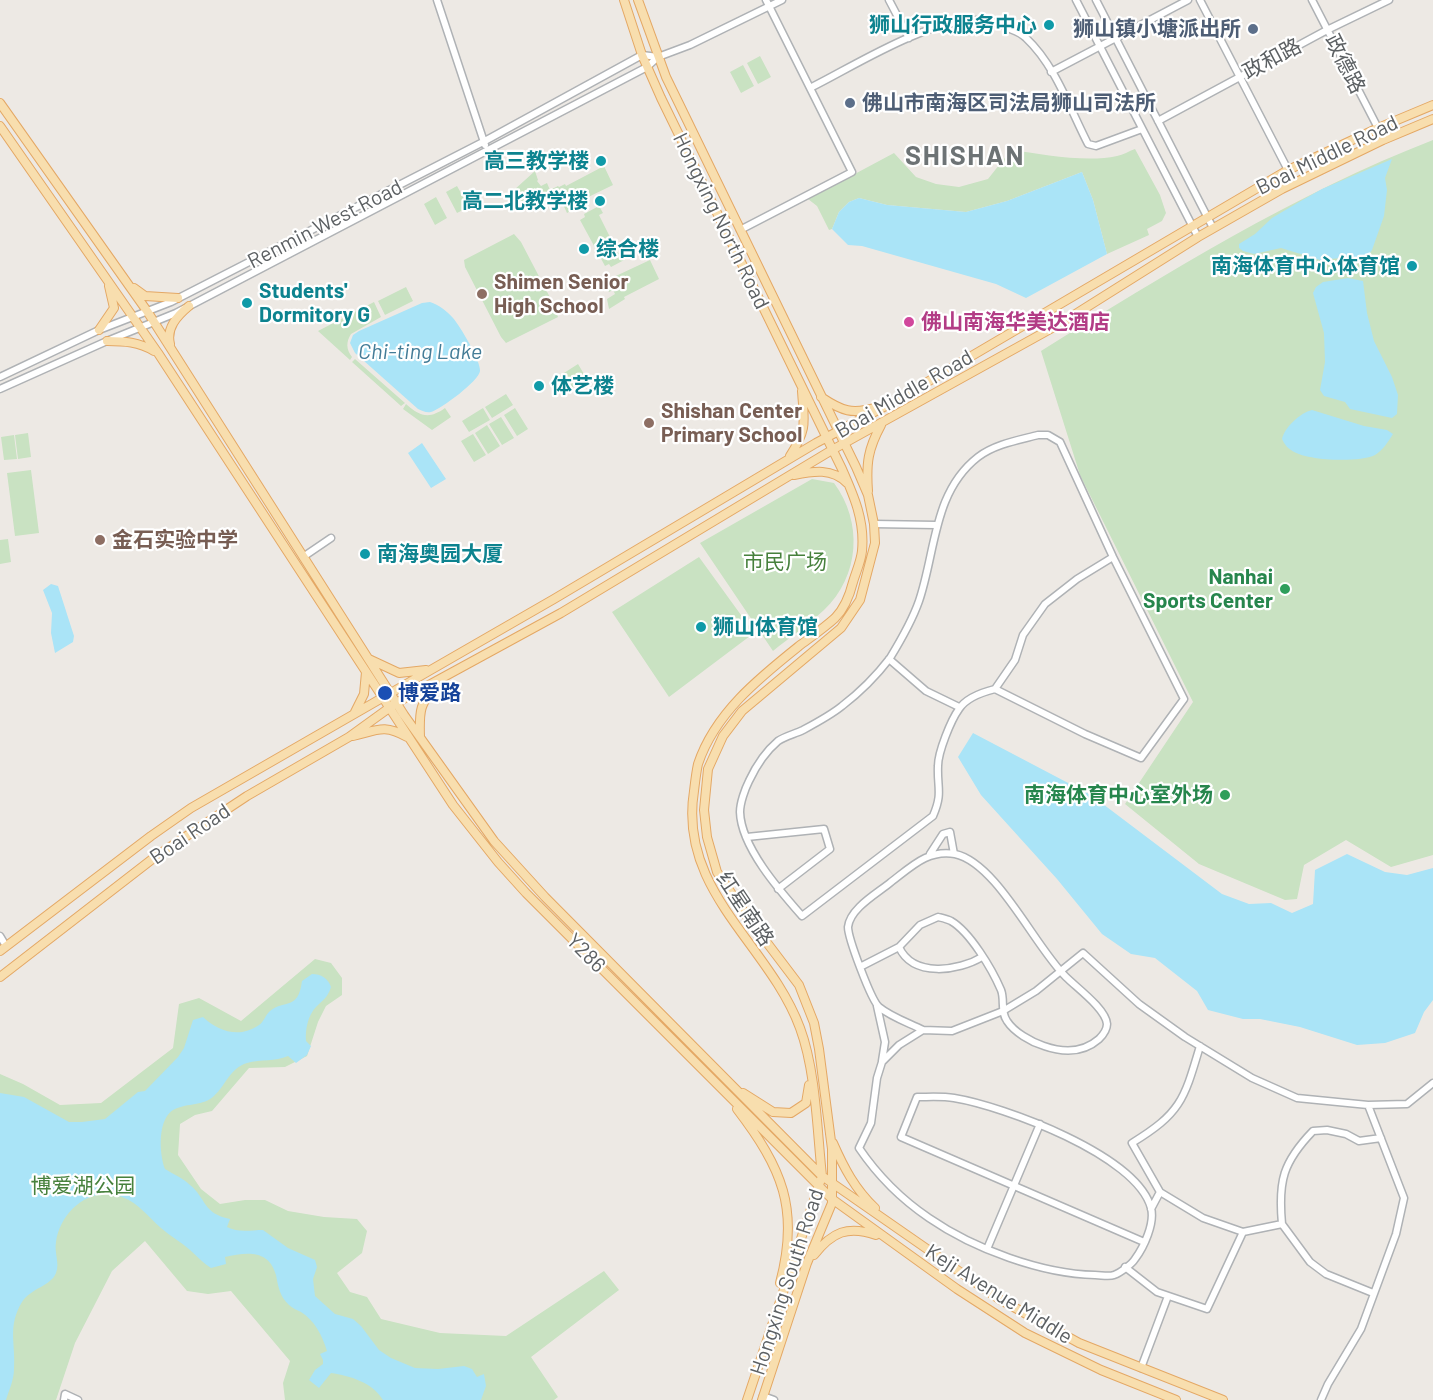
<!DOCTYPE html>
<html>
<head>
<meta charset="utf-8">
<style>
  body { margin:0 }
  canvas { display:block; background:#ede9e4 }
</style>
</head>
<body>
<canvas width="1433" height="1400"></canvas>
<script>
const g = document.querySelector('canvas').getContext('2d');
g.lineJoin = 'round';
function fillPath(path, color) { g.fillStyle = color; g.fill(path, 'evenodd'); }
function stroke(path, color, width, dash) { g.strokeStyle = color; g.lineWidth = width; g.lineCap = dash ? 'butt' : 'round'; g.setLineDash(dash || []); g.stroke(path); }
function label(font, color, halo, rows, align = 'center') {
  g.font = font + ' Barlow,"Noto Sans SC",sans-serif'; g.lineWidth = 4.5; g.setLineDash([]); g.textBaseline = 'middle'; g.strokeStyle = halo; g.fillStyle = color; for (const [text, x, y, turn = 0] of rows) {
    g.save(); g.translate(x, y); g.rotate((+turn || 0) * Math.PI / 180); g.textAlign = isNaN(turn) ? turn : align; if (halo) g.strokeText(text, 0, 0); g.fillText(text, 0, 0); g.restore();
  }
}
fillPath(new Path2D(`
  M760,56L771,77L758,84L747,63Z
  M743,65L754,86L741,93L730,72Z
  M1433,140V855L1391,867L1346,840L1304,865L1297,899L1285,900L1199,864L1125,804L1193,702L1080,475L1041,351C1167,273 1294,194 1433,140Z
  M1135,149L1160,195L1166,213L1162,221L1147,229L1149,235L1107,254L1093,200L1082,172L1007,201L966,212L887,205L859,198L849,202L839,212L832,229L829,230L817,206L808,199L894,153L916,177L936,184L959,187L988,179L1011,150C1042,154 1086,163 1117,156C1123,155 1129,151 1135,149Z
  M604,166L613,185L576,203L578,207L567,213L561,200L565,198L562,193L555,196L553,194L525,210L514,190L535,171L538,180L537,181L541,186L547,183L550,190L558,186L559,187L565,184L566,186Z
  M457,186L469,207L457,213L446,192Z
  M436,197L447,218L435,225L424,204Z
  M599,206L603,213L599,215L618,253L622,252L626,259L611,267L609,264L605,266L580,220L585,217L584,214Z
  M514,234L521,242L555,307L558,317L506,343L501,337L465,267L464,260Z
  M650,260L659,279L624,297L625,299L609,309L607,299L615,294L613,290L609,292L603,282Z
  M406,287L413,301L385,315L378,301Z
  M374,302L381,317L351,334C346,342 346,349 352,357L350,360L318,331Z
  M355,359L405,403L401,406L352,362Z
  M578,364L587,379L562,394L553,380Z
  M506,394L513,405L492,418L485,407Z
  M406,404C420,417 430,419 445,408L451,417L432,430L403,409Z
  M483,408L490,420L469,432L462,421Z
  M515,408L528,429L517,436L504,415Z
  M501,417L514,438L502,445L489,424Z
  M487,425L500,446L488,454L475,433Z
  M28,433L31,457L18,459L15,435Z
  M473,434L486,455L474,462L461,441Z
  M14,435L17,459L4,460L1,437Z
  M31,470L39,533L15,536L7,473Z
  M812,479L834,483C863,522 860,576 824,610C808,625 789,638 773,651L700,543Z
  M8,539L11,562L0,564V540Z
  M699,557L754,633L669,697L612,612Z
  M315,959L331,963L342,978V995L326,1006L318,1022L307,1056L285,1067L249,1068L212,1111L195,1115L180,1124L178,1155L201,1189L220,1204L245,1200H265L288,1211L324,1217L357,1219L367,1231L362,1253L337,1273L350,1292L367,1297L381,1319L440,1333L506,1336L604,1271L619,1290L531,1357L558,1397L554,1400H285L283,1383L290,1361L231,1291L208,1294L187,1291L145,1241L112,1271L75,1343L56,1400H0V1074L23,1084L60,1105L101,1103L173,1048L179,1004L199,998L241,1021Z`), '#c9e2c2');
fillPath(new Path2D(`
  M1392,159L1385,178L1387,190L1384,216L1372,250L1364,261L1355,264L1341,258L1320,260L1281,248L1254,254L1243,251L1239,248V244L1255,234L1272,218L1299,202L1322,189Z
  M1082,172L1093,200L1107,254L1026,298L996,284L862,246L848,245L832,229L839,212L849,202L859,198L887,205L966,212L1007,201Z
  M1348,278L1363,281L1367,313L1374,341L1392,377L1398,395L1397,414L1392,418L1350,409L1345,402L1324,396L1320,390L1325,362L1324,333L1313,293L1316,287L1323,282Z
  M430,302C439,305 447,311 453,318C460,326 481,361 480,371C479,381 441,409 431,412C426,413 423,411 418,409L355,353L350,343L353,335L359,331L422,303Z
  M1312,410L1364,426L1387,430L1393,434C1388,442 1383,450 1375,455C1358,463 1305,461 1291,450C1287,448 1284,443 1282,439C1285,427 1300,413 1312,410Z
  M422,443L446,479L431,488L408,453Z
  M51,584L58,586L74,636L73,642L55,653L51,633L52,613L43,590Z
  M973,733L1091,795L1222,894L1249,904L1271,903L1292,913L1313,904L1315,870L1347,854L1385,872L1407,875L1433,868V1000L1424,1012L1415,1033L1385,1043L1357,1045L1300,1027L1260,1019H1243L1208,1010L1197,991L1155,958L1131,954L1102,934L1057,879L981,795L958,757Z
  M312,974C321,974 328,978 331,987C328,997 323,1000 316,1007C308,1015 305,1030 306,1041L311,1046L307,1055L296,1063L288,1056C275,1062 261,1059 247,1063C230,1068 226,1085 214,1096C203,1106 188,1103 175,1109C157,1117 159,1154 165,1169C173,1174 183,1178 190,1185C207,1199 202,1213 230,1219L227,1227C238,1233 251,1230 263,1230L288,1248L315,1260L317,1267L313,1279L315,1296L335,1314L353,1319L361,1326L379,1350L391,1358L415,1368L438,1369L464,1366L472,1369L477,1377L484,1374L486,1386L481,1400H383C372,1382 350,1376 331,1373L319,1388L309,1380L315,1370L323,1364V1360L320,1354L327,1351C322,1335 315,1321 301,1312C297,1310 292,1308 289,1305C280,1297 278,1286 276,1275C269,1249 246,1252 225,1257L226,1264L211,1268C203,1263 197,1256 190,1250C181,1242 170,1236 161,1228C147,1216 140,1204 122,1197C90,1185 60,1212 56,1242C54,1253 60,1263 56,1273C51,1286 31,1288 22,1302C7,1327 16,1344 14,1369C14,1380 9,1390 6,1400H0V1093L24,1097L69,1122H82L105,1119L138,1092L145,1091L178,1057L184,1048L193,1020L203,1017C218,1031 239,1039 259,1025C264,1022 265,1015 270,1011C285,999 298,1011 302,981Z`), '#aae4f7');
const minor = new Path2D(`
  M437,0L485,145
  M889,0L909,38
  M1076,0L1198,237
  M1096,0L1213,228
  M1200,0L1288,170
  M1312,0L1378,128
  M1051,72L1188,0
  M810,88C858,64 925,20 979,20C989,20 1001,24 1010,29C1015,31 1021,33 1026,38C1055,65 1070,109 1088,144L1096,146L1142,129
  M1158,121L1327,30L1389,0
  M740,230L852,172L766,0
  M0,377L99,330L171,302L483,142L642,55L658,57
  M0,389L107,341L176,313L647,67L658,57L690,45L782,0
  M1038,435H1048L1060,442L1113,557L1184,699L1141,758L1085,734L995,689C983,692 966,698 959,709C951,720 938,752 938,766C937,788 943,793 933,816L802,916C780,891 741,847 740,812C740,803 745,789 749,781C756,766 765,752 778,741C785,736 795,734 803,730C816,723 831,715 842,706C859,693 877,675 890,658C901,640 912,621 919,601C936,551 933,492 978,457C995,444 1019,440 1038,435Z
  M874,524L936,525
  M303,557L331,538
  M889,659L926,691L959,707
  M995,689L1015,660L1023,635L1045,604L1077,579L1113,557
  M747,837L824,829L830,849L778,889
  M930,854L943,834L950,832L954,854
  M0,936L6,946
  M860,967L899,947
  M877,1006L885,1042L882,1061
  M923,1030C909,1023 891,1017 879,1007C871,1000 848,938 848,927C850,908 878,893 891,882C911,867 928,849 955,854C997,863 1035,947 1066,977C1077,988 1106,1009 1107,1024C1107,1030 1103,1035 1099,1039C1083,1053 1064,1053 1044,1046C1031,1042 1014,1032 1007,1021C1000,1011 1005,1000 1001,990C992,969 970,932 951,921C947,919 942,918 938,917L920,925L899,947C913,978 959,971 982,957
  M1200,1046C1184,1100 1181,1113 1132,1143L1160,1192L1203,1218L1243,1232L1282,1224L1310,1262L1326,1274L1373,1293
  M1368,1105L1407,1104L1433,1083
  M1151,1209L1160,1192
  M1282,1224C1278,1181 1283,1162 1313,1131L1327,1130L1346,1134L1359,1141L1381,1138
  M1144,1242L901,1137L917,1097C929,1097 942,1096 954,1098C1003,1106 1137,1155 1151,1208C1155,1223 1144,1247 1135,1259C1132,1264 1120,1273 1114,1275C1109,1277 1101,1275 1095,1275C1042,1274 974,1249 929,1218C901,1199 878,1176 859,1148L871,1123L877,1078L882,1062L899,1045L923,1030L952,1031L1003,1011L1036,991L1083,953L1139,1004L1185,1037L1252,1078L1297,1098L1368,1105L1404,1198L1396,1234L1361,1329L1328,1384L1321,1400
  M987,1249L1040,1124
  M1125,1267L1157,1292L1207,1309L1243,1232
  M1141,1368L1168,1296
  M763,1396L774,1400
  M64,1400L65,1394L78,1400`);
const major = new Path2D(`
  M624,0L642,55L661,98L842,469C854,496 865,521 862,551C861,561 856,572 853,582C850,594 844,609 835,618C824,628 811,637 799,646C759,678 715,713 698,764C696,773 695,783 694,791C678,891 769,944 800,1028C816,1071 817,1130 822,1176L747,1400
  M638,0L666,77L856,467L868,495L874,524L875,543L860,600L841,628L742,711L723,736L708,769L704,810L707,837L717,872L746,915L799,985L814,1023L819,1049L832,1149V1203L807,1263L762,1400
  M0,103L147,311L404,715L494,841L545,897L822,1176L999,1299L1079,1343L1223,1400
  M0,126L158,353L453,805L498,862L526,893L832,1199L957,1289L1025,1333L1101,1370L1176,1400
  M134,288L145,296L178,298
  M99,330L114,308L109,286
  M107,341C124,341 139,342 154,351
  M170,344C166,328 177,316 189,306
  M821,397C842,411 852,415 877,407
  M790,456C808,428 804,422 802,391
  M794,475C814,471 832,468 847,483
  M868,491C866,463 868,449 881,425
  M369,659L399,673L426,670
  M355,712L364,694L366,672
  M353,736C378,730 384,724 407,737
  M420,737C419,708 420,706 437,682
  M0,951L151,836L191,808L554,599L816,443L895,401L1288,170L1378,128L1433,105
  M0,977L155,857L247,796L349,737L396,703L561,613L832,450L1063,322L1198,237L1282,189L1383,140L1433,119
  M743,1093L773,1112L791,1113L806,1103L809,1085
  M737,1109C782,1168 800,1209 780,1283
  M833,1143C844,1168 855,1189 875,1208
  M814,1255C832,1232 848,1225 876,1235`);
stroke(minor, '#afb2b5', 9);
stroke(major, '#e4a865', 10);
stroke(minor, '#fff', 6);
stroke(major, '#f8deae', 8);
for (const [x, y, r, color] of [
  [1049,25,6,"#0f9aa8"],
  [1253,29,6,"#5c6f8a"],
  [850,103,6,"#5c6f8a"],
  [601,161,6,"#0f9aa8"],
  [600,201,6,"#0f9aa8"],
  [584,249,6,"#0f9aa8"],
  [1412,266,6,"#0f9aa8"],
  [482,294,6,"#8d6e63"],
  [247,303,6,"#0f9aa8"],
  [909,322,6,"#d1479c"],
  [539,386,6,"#0f9aa8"],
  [649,423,6,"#8d6e63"],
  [100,540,6,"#8d6e63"],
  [365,554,6,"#0f9aa8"],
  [1285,589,6,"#2e9e5b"],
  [701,627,6,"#0f9aa8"],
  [385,693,8,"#1a4fb4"],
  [1225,795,6,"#2e9e5b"]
]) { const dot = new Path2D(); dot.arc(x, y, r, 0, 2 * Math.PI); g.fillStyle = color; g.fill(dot); stroke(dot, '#fff', 2); }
label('bold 21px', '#0d838f', '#fff', [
  ["狮山行政服务中心",1037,25,"right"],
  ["高三教学楼",589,161,"right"],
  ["高二北教学楼",588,201,"right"],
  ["综合楼",596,249],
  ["南海体育中心体育馆",1400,266,"right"],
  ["Students'",259,291],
  ["Dormitory G",259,315],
  ["体艺楼",551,386],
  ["南海奥园大厦",377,554],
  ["狮山体育馆",713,627]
], 'left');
label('bold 21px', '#4e5e75', '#fff', [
  ["狮山镇小塘派出所",1241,29],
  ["佛山市南海区司法局狮山司法所",862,103,"left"]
], 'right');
label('21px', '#5c6063', '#fff', [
  ["政和路",1272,59,-28],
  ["政德路",1345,64,63],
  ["Boai Middle Road",1327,155,-26],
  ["Hongxing North Road",721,221,64],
  ["Renmin West Road",325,224,-27],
  ["Boai Middle Road",904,394,-30],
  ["Boai Road",190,834,-34],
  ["红星南路",745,909,56],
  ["Y286",586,953,45],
  ["Hongxing South Road",787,1282,-72],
  ["Keji Avenue Middle",999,1294,32]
]);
label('bold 21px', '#785e54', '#fff', [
  ["Shimen Senior",494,282],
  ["High School",494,306],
  ["Shishan Center",661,411],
  ["Primary School",661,435],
  ["金石实验中学",112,540]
], 'left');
label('bold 21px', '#b23c85', '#fff', [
  ["佛山南海华美达酒店",921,322]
], 'left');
label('21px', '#47813d', '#fff', [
  ["市民广场",785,562],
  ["博爱湖公园",83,1186]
]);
label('bold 21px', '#27864d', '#fff', [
  ["Nanhai",1273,577],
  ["Sports Center",1273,601],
  ["南海体育中心室外场",1213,795]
], 'right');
label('bold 21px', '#164399', '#fff', [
  ["博爱路",398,693]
], 'left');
label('italic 22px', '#437c97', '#fff', [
  ["Chi-ting Lake",420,352]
]);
g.letterSpacing = '1.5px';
label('bold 27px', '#6d7375', '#fff', [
  ["SHISHAN",965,156]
]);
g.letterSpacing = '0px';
</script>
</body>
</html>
